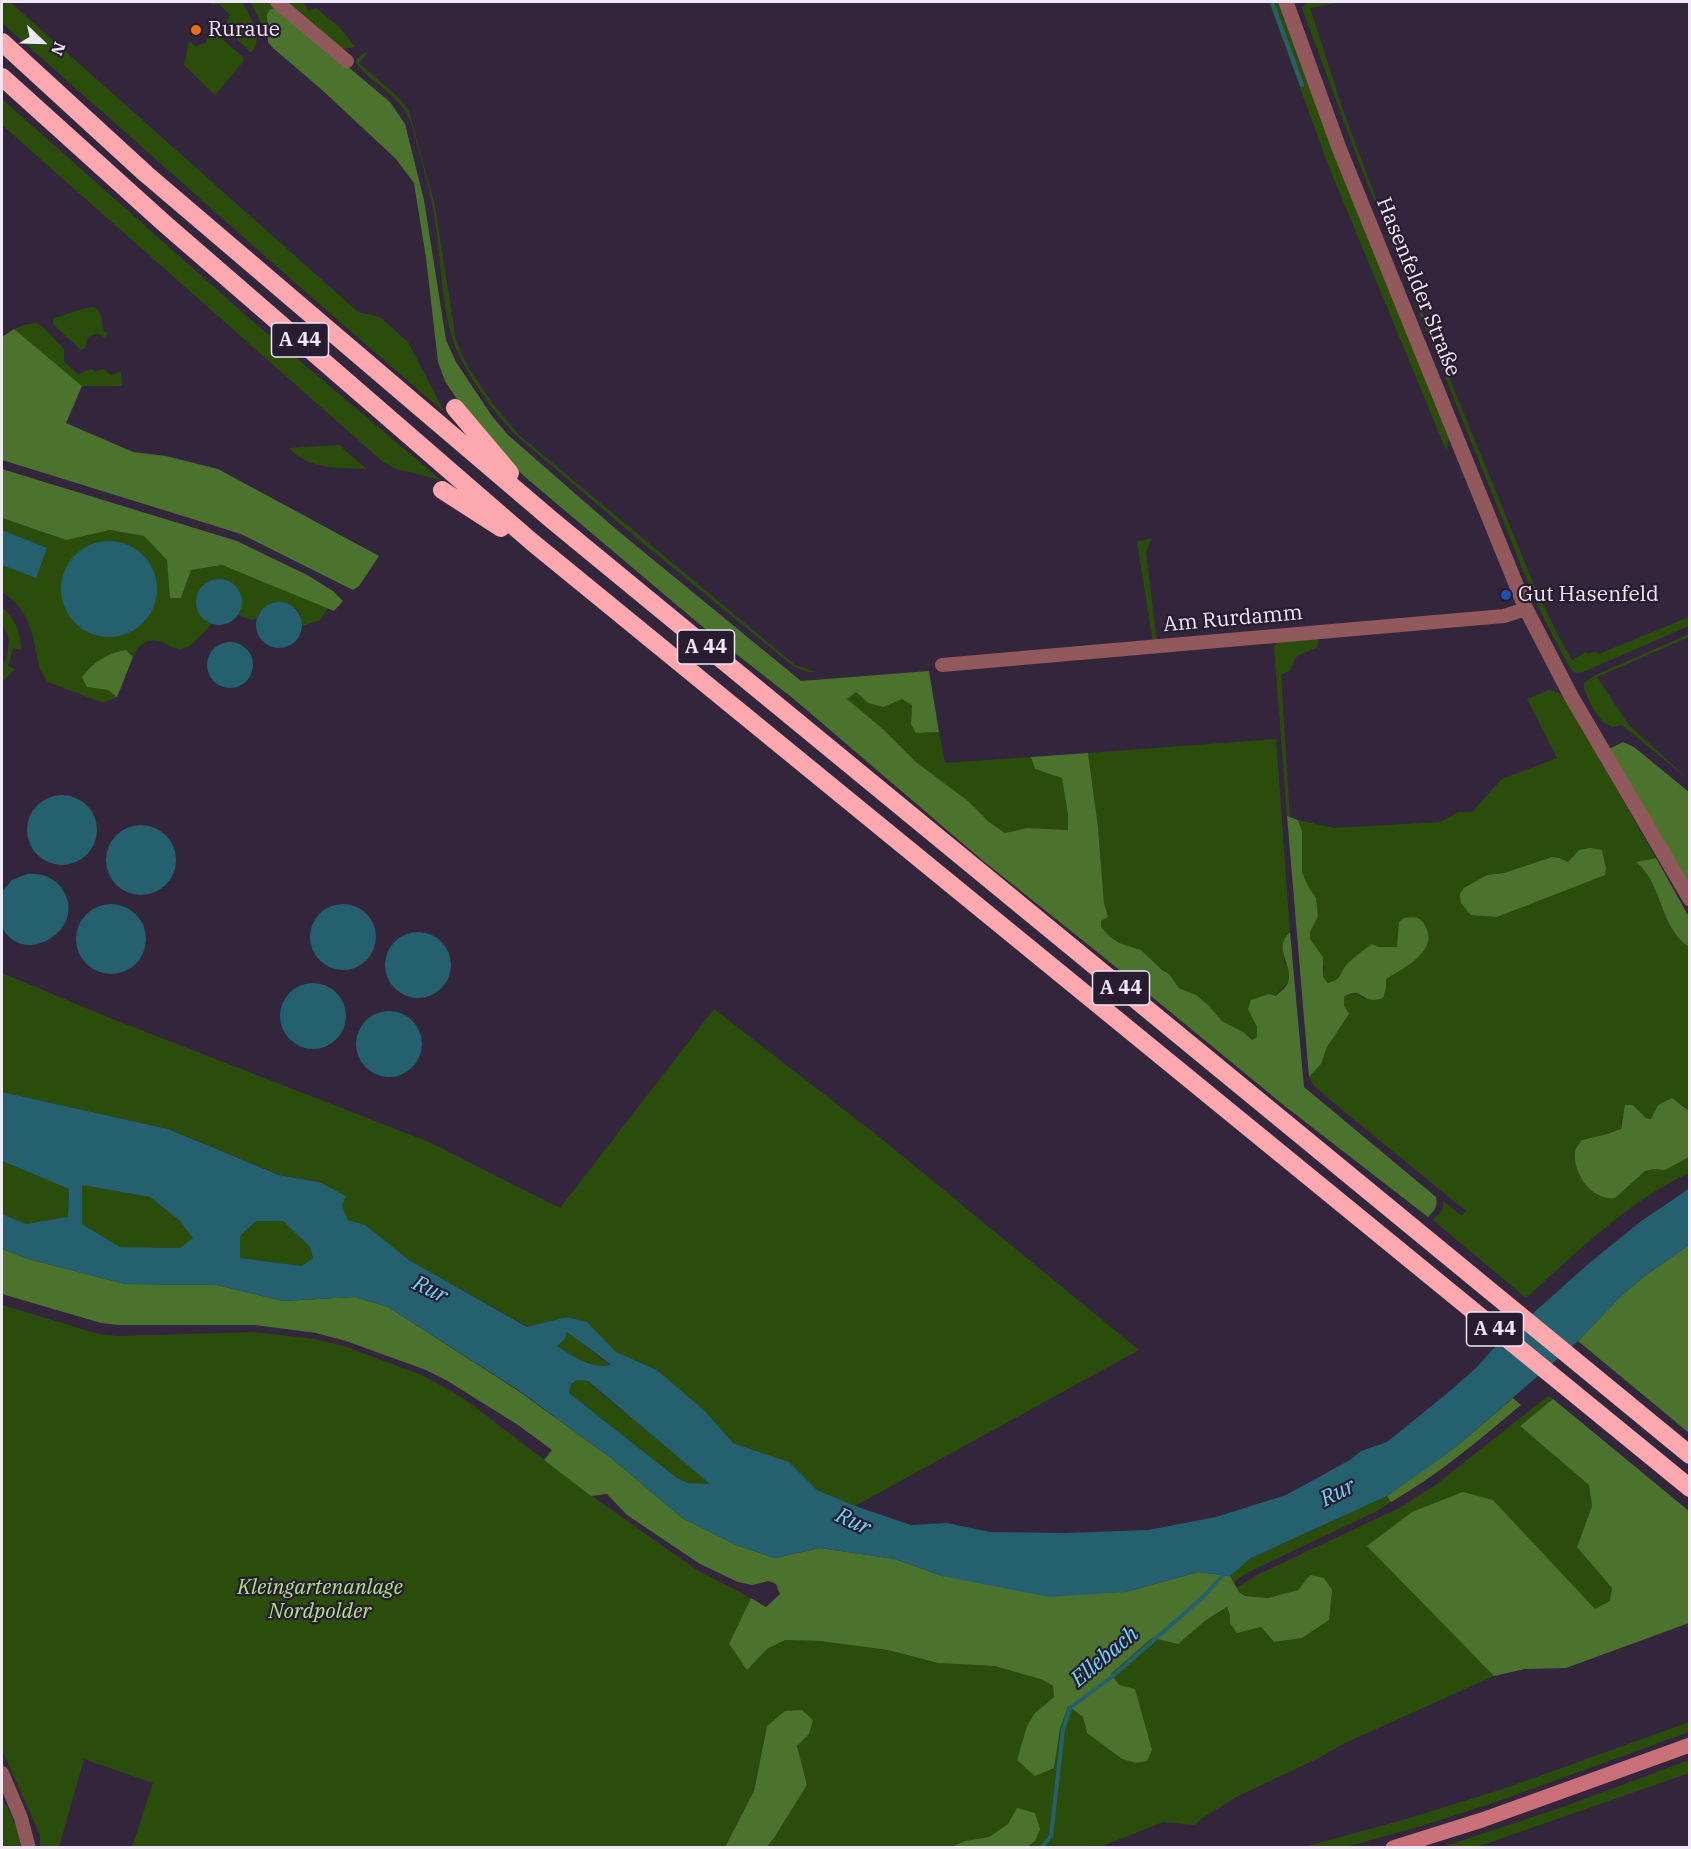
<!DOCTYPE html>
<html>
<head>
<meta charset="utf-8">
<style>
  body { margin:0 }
  #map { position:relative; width:1691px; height:1849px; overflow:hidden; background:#33253b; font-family:"IBM Plex Serif",serif }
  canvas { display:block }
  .frame { position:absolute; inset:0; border:3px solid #f0e8f6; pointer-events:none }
  .north { position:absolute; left:12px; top:12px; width:60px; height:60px; -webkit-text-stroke:4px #291c30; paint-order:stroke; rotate:113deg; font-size:16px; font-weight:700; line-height:24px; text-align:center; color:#f0e8f6 }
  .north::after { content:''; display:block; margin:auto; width:21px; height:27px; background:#f0e8f6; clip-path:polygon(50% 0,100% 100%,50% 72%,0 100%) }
</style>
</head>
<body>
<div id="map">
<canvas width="1691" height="1849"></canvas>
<div class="frame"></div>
<div class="north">N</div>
</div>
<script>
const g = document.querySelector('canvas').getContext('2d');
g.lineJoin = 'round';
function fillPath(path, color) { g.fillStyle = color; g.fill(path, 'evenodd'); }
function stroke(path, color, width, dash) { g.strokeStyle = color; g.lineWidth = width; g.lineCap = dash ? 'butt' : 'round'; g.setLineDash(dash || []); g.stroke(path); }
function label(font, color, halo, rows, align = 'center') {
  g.font = font + ' "IBM Plex Serif",serif'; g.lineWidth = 4.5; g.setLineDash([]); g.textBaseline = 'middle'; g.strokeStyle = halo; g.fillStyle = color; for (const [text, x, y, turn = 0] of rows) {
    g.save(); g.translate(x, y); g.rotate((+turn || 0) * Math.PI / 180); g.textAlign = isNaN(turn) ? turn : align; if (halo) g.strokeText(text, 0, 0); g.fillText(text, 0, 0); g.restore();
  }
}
fillPath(new Path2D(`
  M2,2H10L358,312L380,317L408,342L445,413L309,295L2,23Z
  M209,2H242C250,16 265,38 251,53L225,27L230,15L219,4L213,5Z
  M250,2H270L278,8L268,20L267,34Z
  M285,2H303L309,11L316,8L340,28L355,47L343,49L337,46Z
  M1269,2H1280L1399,314L1449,440L1446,450L1327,162Z
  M1308,2H1340L1310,8L1343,110L1373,191L1536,590L1561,641L1572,660L1586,652L1588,654L1596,651L1599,654L1689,617V626L1583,672C1574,674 1573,672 1568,665L1538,607L1522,568L1360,165L1302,8Z
  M208,32L217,35L243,57V62L215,95L184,65L189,41L195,46L206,43Z
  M368,52L359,63L398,97L409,111L435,206L456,341L468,367L494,405L519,435L795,665L816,672H807L793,666L639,540L517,436C495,415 462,369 453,340C440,299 441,251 433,208C427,179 419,151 411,123C401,95 372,84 355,62L362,54Z
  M2,99L250,319L441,480L397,469L383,462L2,125Z
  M94,307C103,313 102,320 103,330L107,333L106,339L98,333L88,337L85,348L81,350L53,324V318C68,315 79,308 94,307Z
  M35,323L42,326L64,349V362L78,374L91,369L95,372L104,369L111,375L121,371L122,386H82L14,329L24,325Z
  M339,445L367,469C341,468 308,470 289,448Z
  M2,518L65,540L110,530L144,536L167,559L181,598L191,570L222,565L328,608L320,620L303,626L300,613L296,608L260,611L257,618L252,620L238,615L241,610L205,621L211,623C208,630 204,632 199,637C193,643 188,649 179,649C173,649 168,644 162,642C147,637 139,644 133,657L126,650L108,690L117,697L105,702L98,701L48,682L40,670C33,638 32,611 2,592Z
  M1152,538L1146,552L1157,642L1153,643L1137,542Z
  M2,607C15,619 21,632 21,650L13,648L8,666L15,669L2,682V666L7,657L9,641L7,633L2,623Z
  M1689,634V637L1597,677L1628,724L1689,780L1622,725C1617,726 1612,728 1608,725C1599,722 1582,691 1584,683L1596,675Z
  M1319,637L1318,647L1297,656L1289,671L1281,675L1290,817L1287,816L1274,647L1278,642Z
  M1549,690L1559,693L1566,701L1656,858L1636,862C1663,885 1659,927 1689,947V1111L1683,1105H1658L1652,1119L1646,1118L1633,1105L1621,1118V1129L1607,1134L1582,1140C1567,1163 1581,1180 1598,1196L1625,1190L1634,1179L1645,1171L1654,1169L1665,1170L1689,1157V1173C1628,1201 1576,1253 1526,1298L1433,1220C1439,1214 1445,1210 1443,1201L1462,1216L1466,1211L1340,1108L1314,1086L1309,1077L1321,1064L1327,1047L1349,1014L1344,1005V997C1353,991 1357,992 1365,999L1386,988L1385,979L1397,972L1421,953L1398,943L1397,947H1378L1346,965L1341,976L1337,980L1329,983L1323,977L1324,967L1310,939L1309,932L1318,916L1316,898L1308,886L1302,872V831L1298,820L1334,828L1440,822L1458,812H1472L1502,779L1557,758L1527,699ZM1579,850L1602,851L1606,868L1605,874L1497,917L1486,916L1487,875L1504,873L1552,857L1560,858L1568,862Z
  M856,692L868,703L902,699L912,704L911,724L927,733L939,732L945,763L1031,757L1035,769L1062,777L1068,815V830L1027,828L1005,833L989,822L968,801L916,762L884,730L847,699Z
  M1276,739L1290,932L1285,937L1284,960L1289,972L1288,982L1253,1020L1257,1027V1037L1252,1040L1243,1032L1222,1021L1196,995L1179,988L1169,974L1162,970L1141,950L1119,943L1109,936L1101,927V921L1108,917L1104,903L1098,827L1088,753Z
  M2,973L115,1020L429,1142L560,1208L714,1009L878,1136L1139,1350L855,1506L817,1490L789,1462L733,1443L705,1411L657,1370L616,1352L587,1322L567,1317L528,1327L409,1260L365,1226L348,1220L342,1206L319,1182L280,1175L168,1129L2,1092Z
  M2,1161L69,1189L68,1217L26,1224L2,1214Z
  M82,1185L150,1197L180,1221L194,1238L180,1248L120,1247L82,1224Z
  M256,1221H283L310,1247L313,1258L303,1266L240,1258V1236Z
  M2,1305L99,1334L117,1336L254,1332L315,1339L344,1346L424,1376L463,1398L592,1496L697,1570L751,1598L729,1644L747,1669L767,1649L785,1640L820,1641L888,1650L938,1663L995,1666L1043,1680L1053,1686L1054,1697L1035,1713L1054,1767L1060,1729L1067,1706L1083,1717L1087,1733L1122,1759L1136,1763L1119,1685L1111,1674L1152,1638L1178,1644L1206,1620L1228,1607L1230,1615V1623L1261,1627L1274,1642L1302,1638L1329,1620L1310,1576L1298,1590L1268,1598L1245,1596L1236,1588L1257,1575L1401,1507L1438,1483L1548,1396L1553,1399L1520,1426L1589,1485L1592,1506L1577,1547L1612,1588L1611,1601L1595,1610L1493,1500L1368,1546L1494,1676L1343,1744L1317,1759L1238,1796L1201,1819L1195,1825L1163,1822L1100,1847H1027L1035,1841L1008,1824L989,1837L965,1841L951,1847H767L774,1838L807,1785L797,1746L809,1734L767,1726L754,1791L725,1847H132L153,1783L84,1759L59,1847H40V1835L2,1750Z
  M567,1332L610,1365C591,1369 573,1357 557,1346L565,1339Z
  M577,1380L587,1381L711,1484L688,1483L677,1478L569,1393L571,1384Z
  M1387,1496L1391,1502L1377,1511L1255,1569L1242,1576L1234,1583L1230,1576L1251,1558Z
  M1689,1722V1732L1496,1802L1421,1826L1346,1847H1304L1406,1819L1506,1788Z
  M1689,1760V1773L1477,1847H1442L1563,1807Z
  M2,1798C11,1815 19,1829 21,1847H2Z`), '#2b4d0c');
fillPath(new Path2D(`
  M278,8L390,102L405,124L424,200L446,340L456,362L492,416L508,435L617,530L801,681L929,671L939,732L916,733L911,724L912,705L902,699L883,707L868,703L856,692L847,699L884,730L916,762L968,801L989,822L1005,833L1027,828L1068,830V815L1062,778L1035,769L1031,757L1088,753L1098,827L1104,903L1108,917L1101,921V927L1109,936L1119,943L1141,950L1162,970L1169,974L1179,988L1196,995L1208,1005L1222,1021L1243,1032L1252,1040L1257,1037V1027L1248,1009L1251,1000L1269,994L1276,996C1280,992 1287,987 1288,982C1294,966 1272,948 1290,932L1304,1087L1436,1197C1438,1207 1435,1210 1428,1217L1286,1107L1101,955L982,860L795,700L717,639L524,476L490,443L468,416L445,381L438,362L426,258L414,183L396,159L321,89L273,48L268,42L267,14L271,9Z
  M14,329L82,386L66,423L133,452L166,456L218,469L379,556L359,586L353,590L241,534L2,460V337Z
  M2,469L237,541L309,576L333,591L343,601L334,611L222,565L191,570L181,598H170L167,560L144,536L110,530L66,540L2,518Z
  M126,650L133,657L117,697L108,690L87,687L82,677C92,663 109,652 126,650Z
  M1623,742L1634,747L1689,792V887L1609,749Z
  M1287,816L1298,820L1302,831V872L1308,886L1316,898L1318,916L1310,932V939L1323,957V977L1328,983C1344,979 1339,972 1348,963C1355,956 1364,950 1372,944L1378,947H1397L1399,922L1404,918C1413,917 1420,916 1424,924C1427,929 1430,937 1428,942C1423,959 1399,971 1386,979V988L1383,998C1359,1006 1363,984 1344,997V1005L1349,1014L1327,1047L1321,1064L1309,1077Z
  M1590,848L1602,850L1606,868L1605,875L1497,917L1471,915L1461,903L1460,894L1464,888L1487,875L1504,873L1552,857L1560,858L1568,862L1579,850Z
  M1656,858L1689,917V947C1659,927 1663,884 1636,862Z
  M1672,1098L1689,1111V1157L1665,1170L1654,1169L1645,1171L1615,1198C1592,1201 1573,1174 1575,1153C1575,1148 1579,1144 1582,1140L1607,1134L1621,1129L1625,1105H1633L1646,1118L1651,1119L1658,1105Z
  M1689,1245V1433L1578,1341L1620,1297L1646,1275Z
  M2,1249L28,1259L125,1284L217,1285L283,1301L355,1297L388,1307L517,1390L611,1458L682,1518L736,1545L775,1558L820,1548L895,1559L942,1576L1126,1592L1198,1572L1230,1576L1239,1592L1245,1596L1268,1598L1298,1590L1310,1575L1324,1578L1332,1590L1329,1620L1302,1638L1274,1642L1261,1627L1237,1633L1230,1623V1615L1227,1607L1206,1620L1178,1644L1152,1638L1111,1674L1119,1685L1135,1689L1152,1750L1147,1761L1136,1763L1122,1759L1087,1733L1083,1717L1068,1706L1060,1729L1054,1768L1035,1776L1017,1760L1027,1726L1035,1713L1054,1697L1053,1686L1043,1680L995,1666L938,1663L888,1650L820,1641L785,1640L767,1649L747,1670L729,1644L751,1598L766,1607L780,1594L776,1584L769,1581L752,1585L738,1582L700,1564L627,1515L607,1494L591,1496L544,1460L552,1450L518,1425L446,1380L426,1370L346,1341L316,1333L255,1325H118L101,1323L2,1294Z
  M1513,1398L1521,1405C1479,1440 1438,1475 1391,1502L1387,1496L1462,1442Z
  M1553,1399L1689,1511V1623L1566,1668L1525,1669L1494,1676L1367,1546L1412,1512L1463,1492L1493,1500L1595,1609L1610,1601L1612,1588L1577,1547L1592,1506L1589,1485L1520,1426Z
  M802,1710L813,1720L809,1734L797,1746L807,1785L774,1838L767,1847H725L754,1791L767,1726L785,1711Z
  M1017,1808L1035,1813L1040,1829L1035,1841L1027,1847H951L965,1841L989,1837L1008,1824Z`), '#4b732e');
fillPath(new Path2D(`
  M2,530L47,548L36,578L2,565Z
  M61 589a48 48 0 1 1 96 0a48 48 0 1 1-96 0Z
  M196 602a23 23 0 1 1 46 0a23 23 0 1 1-46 0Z
  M256 625a23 23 0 1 1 46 0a23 23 0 1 1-46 0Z
  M207 665a23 23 0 1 1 46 0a23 23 0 1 1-46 0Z
  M27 830a35 35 0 1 1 70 0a35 35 0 1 1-70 0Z
  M106 860a35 35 0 1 1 70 0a35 35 0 1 1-70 0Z
  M27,874C39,873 51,876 60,886C92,926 26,969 3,929C0,922 1,901 2,892L12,880Z
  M76 939a35 35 0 1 1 70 0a35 35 0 1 1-70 0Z
  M310 937a33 33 0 1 1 66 0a33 33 0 1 1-66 0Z
  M385 965a33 33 0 1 1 66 0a33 33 0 1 1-66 0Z
  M280 1016a33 33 0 1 1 66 0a33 33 0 1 1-66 0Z
  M356 1044a33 33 0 1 1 66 0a33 33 0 1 1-66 0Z
  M2,1092L168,1129L279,1175L319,1182L346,1196L342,1206L348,1220L365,1225L409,1260L527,1327L567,1317L587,1322L616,1352L657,1370L705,1411L733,1443L789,1462L817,1490L855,1506L911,1525L947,1523L990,1532L1066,1533L1148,1530L1216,1517L1286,1495L1350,1460L1361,1451L1387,1442L1450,1391L1477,1367L1492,1350L1587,1265L1640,1222L1690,1188L1689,1245L1646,1275L1620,1297L1578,1341L1462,1442L1439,1460L1387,1496L1251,1558L1230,1576L1198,1572L1126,1592L1049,1597L942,1576L895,1559L820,1548L775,1558L736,1545L682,1518L611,1458L518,1390L388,1307L355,1297L283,1301L217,1285L125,1284L28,1259L2,1249V1214L26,1224L68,1217L69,1189L2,1161ZM82,1185L150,1197L180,1221L193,1238L180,1248L120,1247L82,1224ZM256,1221H283L310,1247L313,1258L302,1266L240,1258V1236ZM567,1332L610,1364V1365C591,1369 572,1356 557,1346L565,1339ZM577,1380L588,1381L710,1484L688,1483L677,1478L569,1393L571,1384Z`), '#25606f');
stroke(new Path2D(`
  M1272,2L1302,85
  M1041,1848L1051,1836L1063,1730L1070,1708L1113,1676L1203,1597L1227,1571`), '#25606f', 4);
stroke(new Path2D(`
  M277,2L347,61
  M942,665C1129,648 1317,633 1504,616L1526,609
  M2,1773L21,1818L29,1848`), '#92595d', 14);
stroke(new Path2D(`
  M1286,2L1339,148L1526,609L1571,696L1690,899`), '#92595d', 15);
stroke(new Path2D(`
  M1393,1848L1482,1820L1690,1745`), '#ca7078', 15);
stroke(new Path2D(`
  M2,42L146,174L553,521L1690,1455
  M2,77L165,224L532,542L1690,1488
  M455,408L510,473
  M442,490L501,528`), '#fda8ae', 18);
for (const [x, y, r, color] of [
  [196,30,6,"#e8710a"],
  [1506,595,6,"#1a4fb4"]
]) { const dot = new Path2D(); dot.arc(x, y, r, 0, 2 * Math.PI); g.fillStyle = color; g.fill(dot); stroke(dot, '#291c30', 2); }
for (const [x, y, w] of [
  [300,340,57],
  [706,647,57],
  [1121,988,57],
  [1495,1329,57]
]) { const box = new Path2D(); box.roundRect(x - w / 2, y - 17, w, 34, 4.5); g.fillStyle = '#291c30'; g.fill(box); stroke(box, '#f0e8f6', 1.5); }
label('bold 20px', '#f0e8f6', null, [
  ["A 44",300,340],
  ["A 44",706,647],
  ["A 44",1121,988],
  ["A 44",1495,1329]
]);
label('21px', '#f0e8f6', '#291c30', [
  ["Ruraue",208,30],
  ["Gut Hasenfeld",1518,595]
], 'left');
label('21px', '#f0e8f6', '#291c30', [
  ["Hasenfelder Straße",1418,287,68],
  ["Am Rurdamm",1233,619,-5]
]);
label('italic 21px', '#abe484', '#291c30', [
  ["Kleingartenanlage",320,1588],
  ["Nordpolder",320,1612]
]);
label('italic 22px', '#68daf6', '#291c30', [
  ["Rur",430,1290,26],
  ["Rur",1338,1493,-27],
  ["Rur",853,1522,25],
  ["Ellebach",1105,1657,-40]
]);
</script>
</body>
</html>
